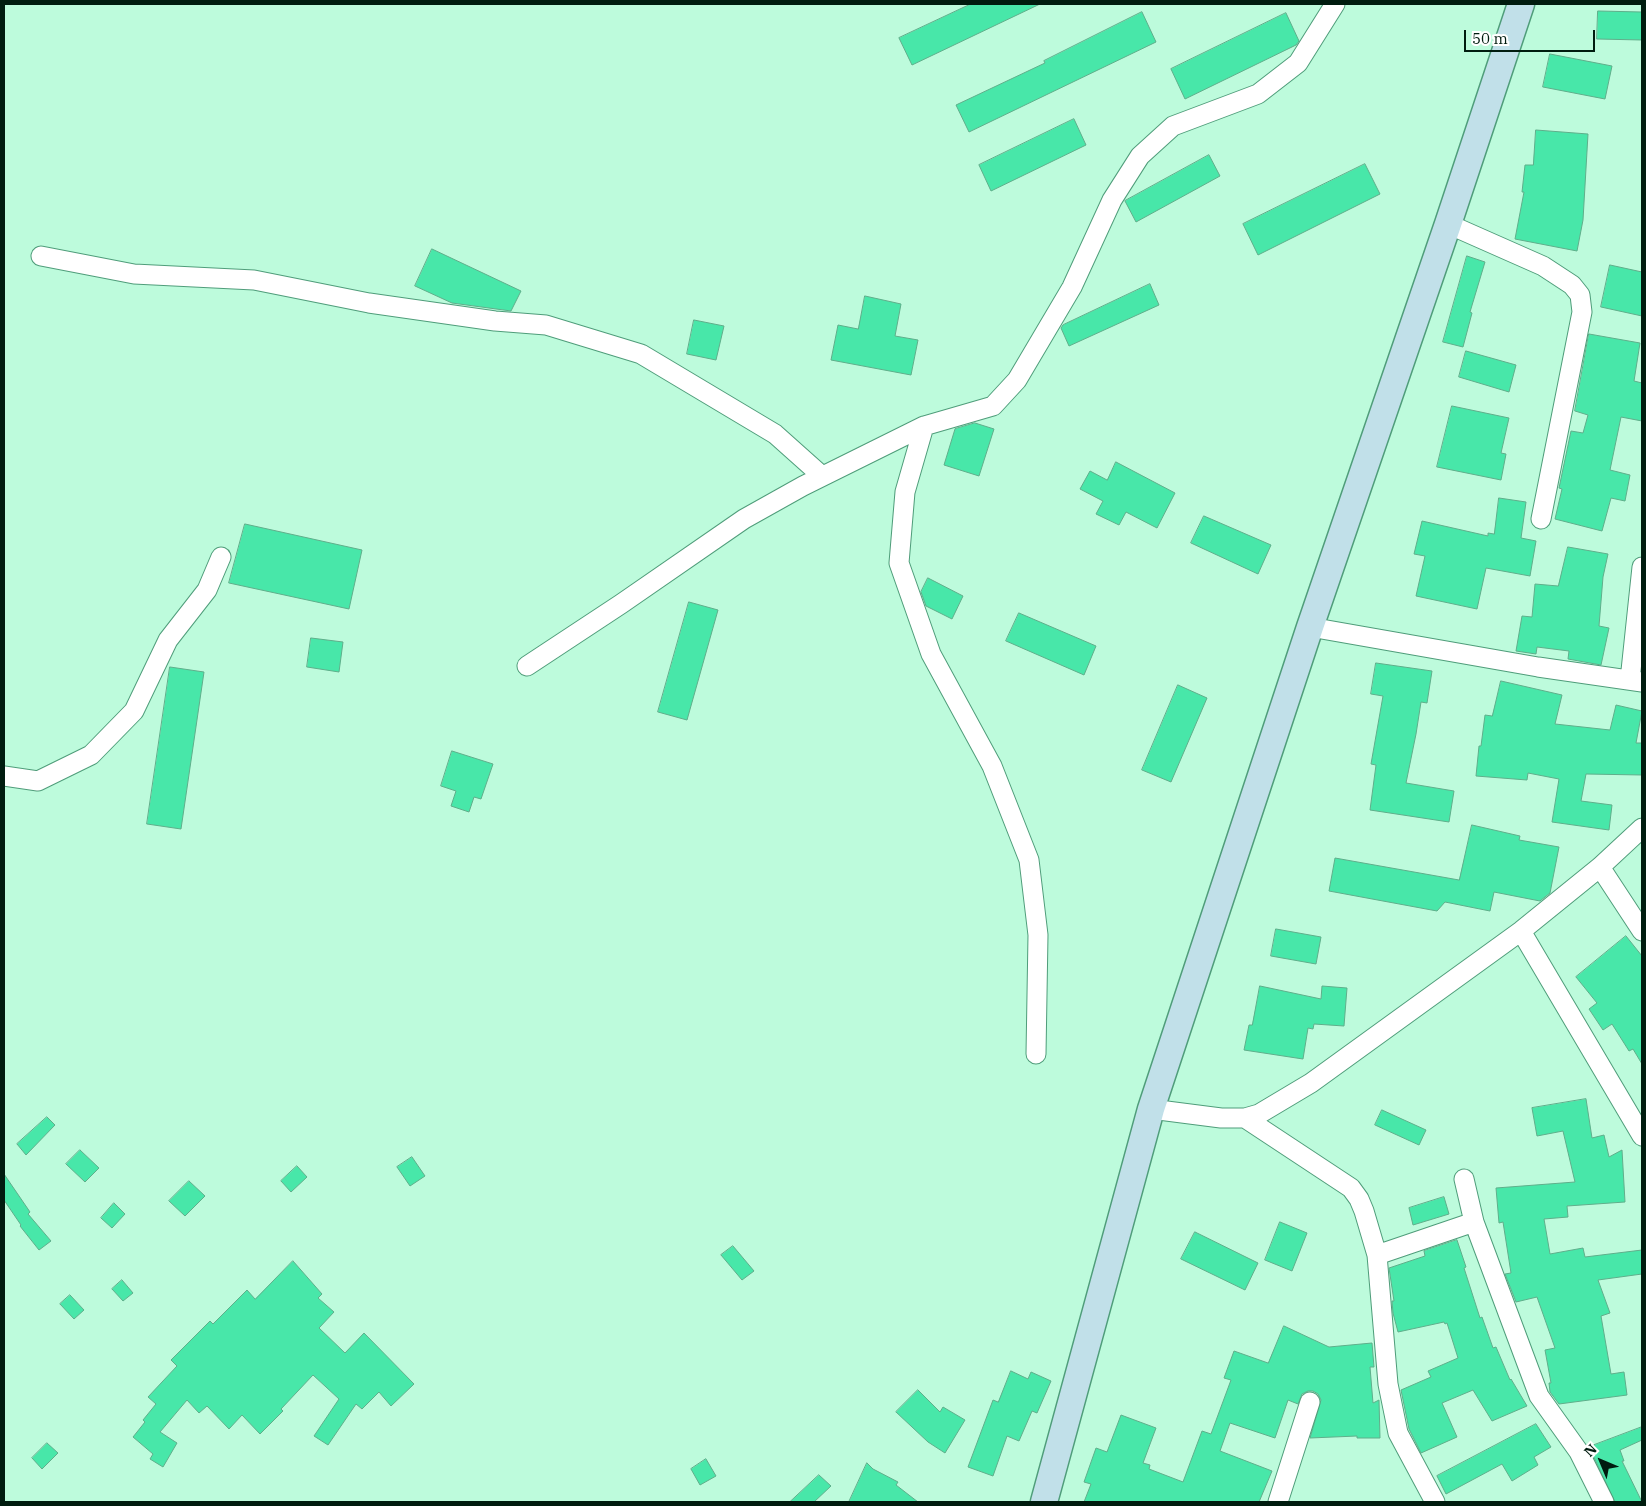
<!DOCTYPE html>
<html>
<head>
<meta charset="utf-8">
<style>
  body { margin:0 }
  #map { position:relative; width:1646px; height:1506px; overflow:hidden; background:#bdfbdc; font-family:"IBM Plex Serif",serif }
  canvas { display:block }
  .frame { position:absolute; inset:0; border:5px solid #001c0f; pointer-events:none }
  .north { position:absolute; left:1576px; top:1436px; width:50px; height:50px; -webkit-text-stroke:4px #fff; paint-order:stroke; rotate:315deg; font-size:14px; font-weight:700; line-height:20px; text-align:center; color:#001c0f }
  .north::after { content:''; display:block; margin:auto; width:18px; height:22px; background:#001c0f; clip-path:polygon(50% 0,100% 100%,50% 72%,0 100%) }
  .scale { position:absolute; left:1464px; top:30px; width:131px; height:22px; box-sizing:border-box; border:2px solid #001c0f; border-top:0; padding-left:6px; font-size:15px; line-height:18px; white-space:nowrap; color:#001c0f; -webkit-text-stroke:4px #fff; paint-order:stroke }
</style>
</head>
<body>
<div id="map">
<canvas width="1646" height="1506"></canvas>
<div class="frame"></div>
<div class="north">N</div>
<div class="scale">50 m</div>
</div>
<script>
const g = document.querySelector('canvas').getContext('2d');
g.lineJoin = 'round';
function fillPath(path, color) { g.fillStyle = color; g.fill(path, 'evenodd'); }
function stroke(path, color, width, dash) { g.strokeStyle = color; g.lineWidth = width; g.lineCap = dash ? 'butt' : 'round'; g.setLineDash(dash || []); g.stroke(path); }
const building = new Path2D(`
  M971,4H1040L912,65L899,38Z
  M1598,11L1642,12V40L1597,39Z
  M1142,12L1156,42L969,132L956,105L1045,63L1044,61Z
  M1286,13L1299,41L1296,45L1185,99L1171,69Z
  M1550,54L1612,66L1605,99L1543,87Z
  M1074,119L1086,145L991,191L979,165Z
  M1536,130L1588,134L1583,220L1577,251L1515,239L1524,192H1522L1525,165H1533Z
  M1209,155L1220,176L1136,222L1125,201Z
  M1365,164L1380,194L1258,255L1243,224Z
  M432,249L521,291L511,311L452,303L415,286Z
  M1467,256L1485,262L1470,312L1472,313L1463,347L1443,342Z
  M1610,265L1642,272V316L1601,307Z
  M1150,284L1159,305L1069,346L1061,328L1063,325Z
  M865,296L901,304L895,336L918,340L911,375L831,360L838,325L858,329Z
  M694,320L724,326L716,360L687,354Z
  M1589,334L1640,343L1634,381L1642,383V421L1621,417L1610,470L1630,475L1625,501L1611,498L1602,531L1555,519L1562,489L1559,488L1571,431L1583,433L1588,415L1575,411Z
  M1466,351L1516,365L1509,392L1459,377Z
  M1452,406L1509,418L1501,453L1506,454L1501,480L1437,467Z
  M975,423L994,429L979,476L944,465L955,429Z
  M1116,462L1175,493L1157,528L1126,512L1119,525L1096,514L1103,501L1080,489L1090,471L1107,480Z
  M1499,498L1526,502L1521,538L1536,541L1530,576L1486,568L1477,609L1416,596L1425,556L1414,554L1422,521L1488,536V533L1494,534Z
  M1204,516L1271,545L1258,574L1191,543Z
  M245,524L362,550L349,609L229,583Z
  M1568,547L1608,554L1603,577L1599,626L1609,628L1601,665L1568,659L1569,651L1537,647L1536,654L1516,651L1522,616L1532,617L1535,584L1558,586Z
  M928,578L963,596L952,619L926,606L921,592Z
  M689,602L718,610L687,720L658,712Z
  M1019,613L1096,646L1084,675L1006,641Z
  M311,638L343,642L339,672L307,667Z
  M1376,663L1432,671L1427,703L1421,702L1416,734L1406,783L1454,791L1449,822L1370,810L1376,765L1371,764L1383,696L1371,694Z
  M170,667L204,672L181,829L147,824Z
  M1501,681L1562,695L1555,724L1610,730L1616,705L1642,711L1636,743H1642V775L1586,774L1581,801L1612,805L1609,830L1552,822L1559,779L1528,773L1527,780L1476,776L1479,746H1481L1485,715L1492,716Z
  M1178,685L1207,698L1171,782L1142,770Z
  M452,751L493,764L481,799L474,797L469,812L451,806L456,791L441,786Z
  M1472,825L1520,836L1519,840L1559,847L1550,893L1540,901L1494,892L1490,911L1445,902L1437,911L1329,891L1335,858L1459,880Z
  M1276,929L1321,937L1316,964L1271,956Z
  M1626,936L1642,956V1064L1633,1049L1629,1051L1612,1024L1603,1030L1589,1009L1597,1003L1576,977Z
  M1260,986L1321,999L1322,986L1347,988L1344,1026L1314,1024L1313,1029L1308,1028L1303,1059L1244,1050L1249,1025H1252Z
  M1586,1099L1592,1138L1604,1135L1609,1157L1622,1150L1625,1202L1567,1206L1568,1217L1544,1219L1550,1254L1583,1248L1585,1257L1642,1250V1274L1598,1280L1610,1313L1601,1316L1611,1374L1624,1372L1627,1395L1559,1404L1550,1392L1549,1383H1551L1545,1350L1555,1348L1537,1297L1516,1302L1505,1274L1511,1273L1503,1222L1499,1223L1496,1188L1575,1182L1563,1131L1537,1136L1532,1108Z
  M1382,1110L1426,1130L1419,1145L1375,1125Z
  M47,1117L55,1125L26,1155L17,1144Z
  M80,1150L99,1168L85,1182L66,1164Z
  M412,1157L425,1176L410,1186L397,1167Z
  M297,1166L307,1177L291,1192L281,1181Z
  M4,1174L30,1212L28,1214L51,1241L39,1250L20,1226L21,1225L4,1200Z
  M189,1181L205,1196L185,1216L169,1201Z
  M1444,1197L1449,1214L1413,1225L1409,1208Z
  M114,1203L125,1214L112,1228L101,1218Z
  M1280,1222L1307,1233L1292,1271L1265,1260Z
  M1195,1232L1258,1263L1245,1290L1181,1259Z
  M1457,1240L1466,1267L1464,1268L1480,1318L1482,1317L1493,1348L1496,1347L1510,1380L1511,1379L1527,1406L1492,1421L1473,1390L1442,1403L1457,1437L1421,1453L1409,1429L1401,1390L1431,1377L1428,1371L1458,1358L1447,1323L1445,1324L1444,1322L1398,1332L1393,1313L1392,1301H1394L1389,1268L1425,1256L1424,1251Z
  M733,1246L754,1271L742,1280L721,1255Z
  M293,1261L322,1294L318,1298L334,1312L319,1328L345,1353L364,1333L414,1384L391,1406L379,1392L362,1409L356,1404L328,1445L314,1436L339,1399L313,1375L281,1409L283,1411L260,1434L242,1415L229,1429L207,1406L199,1413L187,1400L160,1432L177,1443L163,1467L150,1459L153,1454L133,1437L145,1422L143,1420L156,1404L148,1397L177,1366L171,1360L210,1321L213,1324L247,1290L255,1299Z
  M122,1280L133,1293L123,1301L112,1289Z
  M70,1295L84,1310L74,1319L60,1304Z
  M1284,1326L1329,1347L1372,1343L1374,1367H1370L1373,1403L1379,1400L1380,1438H1357V1436L1310,1438L1321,1400L1318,1394L1313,1391H1308L1302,1394L1298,1404L1288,1400L1275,1438L1230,1423L1220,1451L1272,1471L1259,1502H1084L1091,1484L1084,1482L1096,1448L1107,1452L1121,1415L1156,1428L1143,1463L1150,1465L1149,1469L1183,1482L1202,1431L1211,1434L1231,1380L1224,1378L1234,1351L1268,1363Z
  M1011,1371L1028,1379L1031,1372L1051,1381L1037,1413L1032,1411L1019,1441L1007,1436L993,1476L968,1467L993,1400L998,1402Z
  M918,1390L940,1412L943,1407L965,1420L945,1453L928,1442L896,1412Z
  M1536,1424L1551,1447L1534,1457L1538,1465L1512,1481L1502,1464L1446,1494L1437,1476Z
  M1642,1427V1440L1620,1450L1624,1461H1622L1642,1502H1615L1589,1447Z
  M47,1443L58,1453L42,1469L32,1458Z
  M706,1459L716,1476L700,1485L691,1469Z
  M867,1463L873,1469L898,1482L896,1485L918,1502H849Z
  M819,1475L831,1486L814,1502H790Z`);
fillPath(building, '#48e7a9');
stroke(building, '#5fae8a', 1);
const street = new Path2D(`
  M1448,224L1543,266L1572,285L1580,295L1582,312L1541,519
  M41,256L134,274L254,280L369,303L495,321L546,325L641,354L775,434L822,476
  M924,426L905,492L899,563L931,654L992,766L1029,860L1038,935L1036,1054
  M1310,627L1538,667L1642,682
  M527,666L621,604L744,519L803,486L924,426L993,406L1017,380L1072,287L1112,200L1140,156L1173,126L1258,94L1298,63L1335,4
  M1630,680L1642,567
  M4,776L38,781L91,755L134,711L168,640L207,590L221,557
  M1600,867L1642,931
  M1521,931L1642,1136
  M1151,1109L1221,1118H1245L1259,1114L1311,1083L1521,931L1600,867L1642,828
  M1245,1118L1351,1188L1359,1199L1364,1211L1377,1255L1388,1384L1398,1433L1435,1502
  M1464,1179L1474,1222L1539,1396L1579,1452L1604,1502
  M1377,1255L1474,1222
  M1278,1502L1310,1402`);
const secondary = new Path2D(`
  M1044,1502L1151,1109L1310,627L1448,224L1521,4`);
stroke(street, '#4f9d7a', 21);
stroke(secondary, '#4f9d7a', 29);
stroke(street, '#fff', 19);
stroke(secondary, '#c1e0e9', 26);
</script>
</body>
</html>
